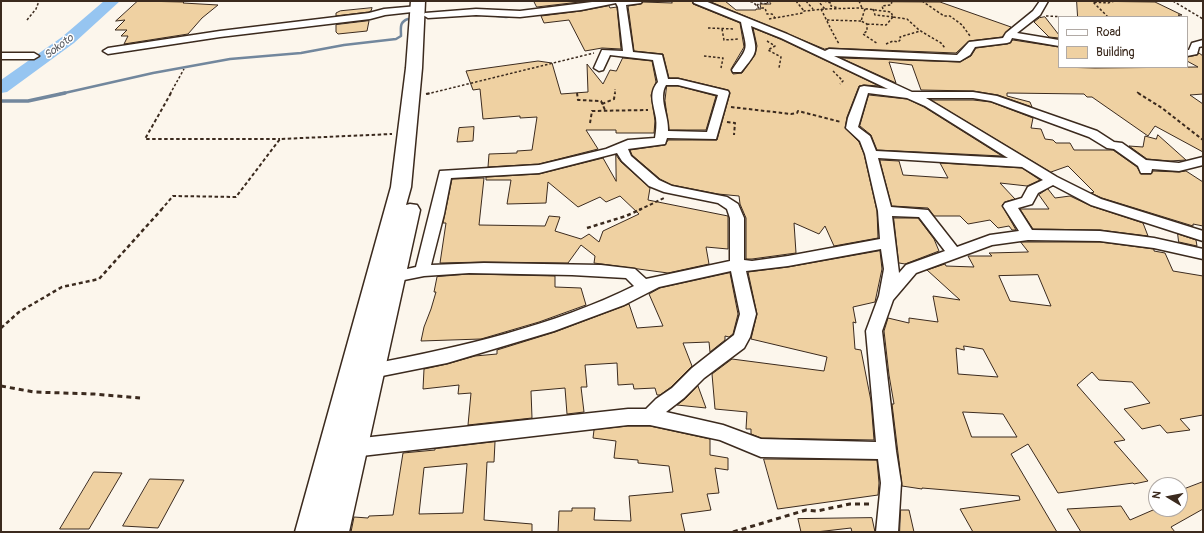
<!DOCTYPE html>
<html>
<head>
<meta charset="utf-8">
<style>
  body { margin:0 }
  #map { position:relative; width:1204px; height:533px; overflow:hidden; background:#fcf6ec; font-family:Pangolin,sans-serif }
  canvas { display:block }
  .frame { position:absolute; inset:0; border:2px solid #3b2a1e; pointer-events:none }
  .legend { position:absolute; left:1058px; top:16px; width:130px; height:52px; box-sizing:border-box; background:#fff; border:1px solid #b1aaa5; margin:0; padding:5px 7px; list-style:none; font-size:12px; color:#3b2a1e }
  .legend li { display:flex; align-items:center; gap:8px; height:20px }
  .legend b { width:20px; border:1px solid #b1aaa5 }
  .north { position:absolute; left:1148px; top:477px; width:40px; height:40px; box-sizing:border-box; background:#fff; border:1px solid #b1aaa5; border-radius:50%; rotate:280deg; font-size:11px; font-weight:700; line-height:16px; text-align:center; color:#3b2a1e }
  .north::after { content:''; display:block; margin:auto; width:14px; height:18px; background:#3b2a1e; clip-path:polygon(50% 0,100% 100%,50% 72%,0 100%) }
</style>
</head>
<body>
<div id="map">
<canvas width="1204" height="533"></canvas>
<div class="frame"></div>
<ul class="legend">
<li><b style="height:5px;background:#fff"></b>Road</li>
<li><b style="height:11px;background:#efd1a2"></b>Building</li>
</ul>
<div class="north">N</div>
</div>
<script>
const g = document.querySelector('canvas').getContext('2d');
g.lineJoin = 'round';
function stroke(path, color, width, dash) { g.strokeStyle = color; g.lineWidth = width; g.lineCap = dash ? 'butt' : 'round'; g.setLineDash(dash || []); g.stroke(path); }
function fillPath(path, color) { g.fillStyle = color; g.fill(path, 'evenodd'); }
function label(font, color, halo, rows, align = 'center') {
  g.font = font + ' Pangolin,sans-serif'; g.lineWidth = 3; g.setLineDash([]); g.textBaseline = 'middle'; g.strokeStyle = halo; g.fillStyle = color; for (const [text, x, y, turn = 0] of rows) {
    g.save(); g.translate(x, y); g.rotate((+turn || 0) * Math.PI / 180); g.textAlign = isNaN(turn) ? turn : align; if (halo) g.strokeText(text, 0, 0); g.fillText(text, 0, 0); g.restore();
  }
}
stroke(new Path2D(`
  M489,15L506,17L516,16
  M60,94L153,73L230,59L301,53L344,45L396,39L401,36C401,28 399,22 408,19`), '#72879d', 2.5);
stroke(new Path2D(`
  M1,101H28L65,93`), '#72879d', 3.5);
fillPath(new Path2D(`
  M104,1H120L74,43L7,92L1,93V80L62,37Z`), '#96c5f1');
const building = new Path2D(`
  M138,1L184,2L183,3L218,5L202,18L188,34L124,44L128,36H121L127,30H115L125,20L116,21Z
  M534,1H588L537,7Z
  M671,1H692L693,4L740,23L744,47L731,69L733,74L742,73L755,55L757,46L753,28L780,39L879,86L864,85L859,86L847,117L845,128L859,142L864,154L877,211L878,238L834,246L825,226L819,234L794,223L796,253L752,259H746V218L740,204L739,196L718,194L672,185L660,179L632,155L630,150L665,145L668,140H717L730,93L728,90L678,78H669L663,54L634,51L628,6L641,4L643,2L672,3Z
  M709,1H725L736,10H756V9H761L760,4H771L769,1L940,2L1011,27L1002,37L969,41L956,53L829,48L825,49Z
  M1077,1L1155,2L1182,15H1178L1182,17H1078Z
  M609,6L610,8L617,7L621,49L602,48L585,51L569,20L544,23L541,16L581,11Z
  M372,8L371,11L369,12L336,16V13L340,11Z
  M1045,17L1059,35V38L1049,37L1034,22L1039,18Z
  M369,21L367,31L338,34L336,32V25Z
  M1013,40L1059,47V67L1095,68L1198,67L1187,61V57L1197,55L1199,53L1203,56V94L1190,95L1203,104V152L1155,126L1148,136L1092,97H1087L1084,94L1007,93V96L1030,102L1032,107L998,95L973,91L921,90L912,65L889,62L896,83L841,58L960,62L971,56L976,48L1007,44L1010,43Z
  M623,58L652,61L656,82L651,95L655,121L654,133H616V130H586L598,149L539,164L488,167L489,154L517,153V151L532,150L537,117L520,118V116L483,119L480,89L473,90L466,71L538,61L552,63L561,94L588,92L587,64L603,84L610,70L616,71Z
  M667,86H678L716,96L706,130H669L665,101Z
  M869,95L907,99L924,107L1002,156L877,150L871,135L860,126Z
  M931,100H973L991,102L1033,118L1031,128L1041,129L1045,139L1053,140L1056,143H1070L1074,150H1113L1137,167L1141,174H1151L1153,171L1179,172L1186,171L1203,182V226L1193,224V226L1102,198L1091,193L1094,192L1068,166L1051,172Z
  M474,127L473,141L457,142L459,128Z
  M1158,135L1186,160L1170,161L1147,159L1129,146L1143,147L1145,136L1156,139Z
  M616,155L621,162L650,188L648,200L728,216V249L706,247L709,264L668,273L594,263L595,256L581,245L568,263L484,262L440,263L446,223H443L452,179L484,178L479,225L545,226L549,216L560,217L555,231L581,239L589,234L599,242L603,231L639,214L620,196L606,202L600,197L578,207L548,182L546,203L507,204L511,180H486V177L539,174L603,158L616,181Z
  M880,160L899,161L903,175L948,178L940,163L1022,168L1040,180L1027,186L1000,183L1015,199L1005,202L1002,205L1016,230H1012L1009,226L998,228L990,220L968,224L960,216H934L928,208L892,206Z
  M1048,189L1055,198L1070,196L1091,206L1143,223L1148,236L1100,230L1033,229L1020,209H1049L1039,195Z
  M894,218H918L934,239L939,251L905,264L899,263Z
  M1178,234L1196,240L1197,246L1179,242Z
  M1021,242H1100L1154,249V251L1165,253L1173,271L1203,276V415L1180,419L1190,430L1167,433L1160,425L1142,429L1124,409L1150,403L1132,382L1099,380L1092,372L1077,385L1125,440L1114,442L1148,481L1134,484L1133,483L1058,493L1028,444L1011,454L1057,532H973L960,509L1020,500L1019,496L922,488V489L902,486L892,404H894L889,375L884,331L888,318L909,323V318L938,322L933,296L960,300L927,270L945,264L946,266L974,267L968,256H992L989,253L1028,252ZM1038,275L1051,306L1010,301L999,276ZM964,346L983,349L998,377L958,374L956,348L964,350ZM963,412L1003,414L1017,437H972Z
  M880,251L882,269L875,302L853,307L856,323L853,322L855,349L861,350L871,401L874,440L761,438L751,434V429H746L747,412L715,409L712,374L732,359L824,371L827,357L751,339L757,314L748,272L788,267Z
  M730,273L738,314L733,334L729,337L725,336V340L710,352L709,342L683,343L692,366L671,387L660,395H657L655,388L634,389L633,384L618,385L617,363L585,365L587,387H581L584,412L567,414L565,388L531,391L532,418L468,425L471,393L458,394L459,385L423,389L424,369L447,364L475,356L497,354V350L555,332L629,304L637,328L663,326L649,294L660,288Z
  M469,274L555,276V287L581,288L586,305L539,322L481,339L421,341L424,327L431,309L436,292H434L437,277Z
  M698,386L706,408L677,405L685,399Z
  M628,426H650L710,439V455L728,458V470L715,468L719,493L707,494L711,510L681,514L685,532H558L559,511H572V508H595L594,520L631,521L629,496L673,492L669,466L638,463V460L614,458L616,441L593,438L594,430Z
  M495,442L494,462H487L484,520L532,524V532H351L354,517L368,518L369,516L393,515L403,453L435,450V449ZM467,464L463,513L419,514L424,468Z
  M764,459L877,460L879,483L878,495L778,509Z
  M94,472L122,473L89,529H60Z
  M150,479L184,480L158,528L123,526Z
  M1203,482V509L1171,527L1175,532H1081L1067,509L1121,506L1130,520L1153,510L1156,512L1162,509H1180V499L1187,495L1182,490Z
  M901,510H909L914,532H900Z
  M872,518L875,532H852L851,528L816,532H801L798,519Z`);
fillPath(building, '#efd1a2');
stroke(building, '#3b2a1e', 1);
const street = new Path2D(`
  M600,1H642L641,3L626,5L633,52L662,55L668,79H678L728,91L729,93L716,139L667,138L665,144L628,149L631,156L659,180L672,186L727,197L738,204L744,218V260L752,261L788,256L880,239L878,211L865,154L860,141L846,128L848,118L860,87L864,86L888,89L781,38L751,26C757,53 759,50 741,72H733L732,70C750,44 747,52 741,22L694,3L693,1H705L787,34L825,51L829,49L957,55L969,42L1003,38L1006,33L1033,11L1040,1H1048L1040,15L1017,33L1059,40V46L1012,38L1010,42L1007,43L975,47L970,55L960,61L834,56L912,92H973L997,96L1097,131L1114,142L1122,143L1146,160L1179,163L1203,157V165L1179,171L1152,169L1151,173H1141L1138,166L1114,149L1107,148L1089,137L991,101L973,98H926L1057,177L1101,199L1203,231V241L1091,205L1053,185L1038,193L1032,204L1018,208L1032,230L1100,231L1154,238L1203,249V259L1154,248L1100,241L1028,240L992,245L916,273L893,300L882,331L896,451L901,483L898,532H876L881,483L878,459L761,457L720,440L650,425H628L353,457L346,454L343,448L346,442L353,439L628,409H646L656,399L672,388L692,368L734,335L740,314L731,271L659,287L624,305L554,331L447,363L372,378L366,376L363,371L366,366L372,364C461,347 553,326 634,286L626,278L572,275L469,273L424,276L394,282L389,281L386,277L389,273L416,267L440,171L539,165L606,149L628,140L655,138C656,131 657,125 656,118C654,105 648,93 658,82L653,60L610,55L603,70L599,71L594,68L602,50L623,51L618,7L616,3L581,10L520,17L476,15L428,18L423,15L425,13L476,9L520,11ZM666,85H678L718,95L707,132L668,131C669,116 658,98 666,85ZM868,93L907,98L925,106L1008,158L876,151L870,136L858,127ZM617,153L622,161L649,186L664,192L718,203L727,209L730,218V261L646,279L635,269L601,265L484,263L431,265L444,214L451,178L539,173ZM878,158L1022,167L1043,180L1028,187L1022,198L1005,203L1003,206L1019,231L990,235L957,247L928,210L891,207ZM892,216L919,217L945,251L906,265L899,273ZM881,249L884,269L879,296L866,331L876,442L761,439L723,425L666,412L684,398L704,378L744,348L750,337L756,314L746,271L788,266Z
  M418,6L423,9L421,11L385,15L370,19L220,37L108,54L103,51L108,48L220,31L369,13L384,9Z
  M1203,40V46L1199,47L1197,54L1187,56V50H1189L1192,43Z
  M1,53H34L39,56L34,59H1Z`);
const primary = new Path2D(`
  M411,1H425L422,68L411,187L406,205L410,204L417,205L420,210L349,532H295L391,187L406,68Z`);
stroke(street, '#3b2a1e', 3);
stroke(primary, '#3b2a1e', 3);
stroke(new Path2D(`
  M730,1H743
  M746,1L753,2L759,8H765L767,14H772L775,18
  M796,1L804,11
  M806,1L813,9
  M824,1L831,3V6L838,8
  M859,1L862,8
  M922,1L944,16H950L962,25L970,36
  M1173,1L1203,19
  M757,6L759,3L768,4L767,1
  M821,9C827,21 832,32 839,44
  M825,9L860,8L891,12L893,17L907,19L919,30L941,43L945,48
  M865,9L861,21L867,24V31L863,34L878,44
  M873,9L875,15L893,17
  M883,9L882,6L891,5L892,1
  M1046,16L1067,17
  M1108,17L1093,2L1108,3L1115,1
  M769,19L803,13L804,11L825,9L818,1
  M27,20L36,9L39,1
  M827,20L861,21
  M867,24L886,25L893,17
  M708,28L735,29
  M722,29L724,40L739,39
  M767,41L775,46L768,50L781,57L779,68
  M886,44L893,41L898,42L901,39L900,37L920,31
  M704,56L723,58L721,68
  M833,71L843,81L840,84
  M1137,92L1140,94
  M170,94L184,69
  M427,94L594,53
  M615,94V89`), '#3b2a1e', 1.5, [2.5, 2]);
stroke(new Path2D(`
  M171,93L145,139H280
  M577,93L578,100L601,101L605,110
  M1138,93L1162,108L1203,140
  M426,94L431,93
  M602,104L614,99L615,93
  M731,107L791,114L797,113L798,111L841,122
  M727,122L735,123L734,135
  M590,123L592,111L648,110
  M161,210L173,196L236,197L280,139L392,134
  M639,210L664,198`), '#3b2a1e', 2, [3.5, 2.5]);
stroke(new Path2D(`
  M587,228L626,216L641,209
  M1,328L19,312L62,287L99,279L162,209`), '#3b2a1e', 2.5, [4, 3]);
stroke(new Path2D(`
  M1,386L34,392L94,394L140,398
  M733,532L806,510L817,511L850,504H872`), '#3b2a1e', 3, [5, 4]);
fillPath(street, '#fff');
fillPath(primary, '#fff');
label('italic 11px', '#56585d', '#fff', [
  ["Sokoto",59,47,-37]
]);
</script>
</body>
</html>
